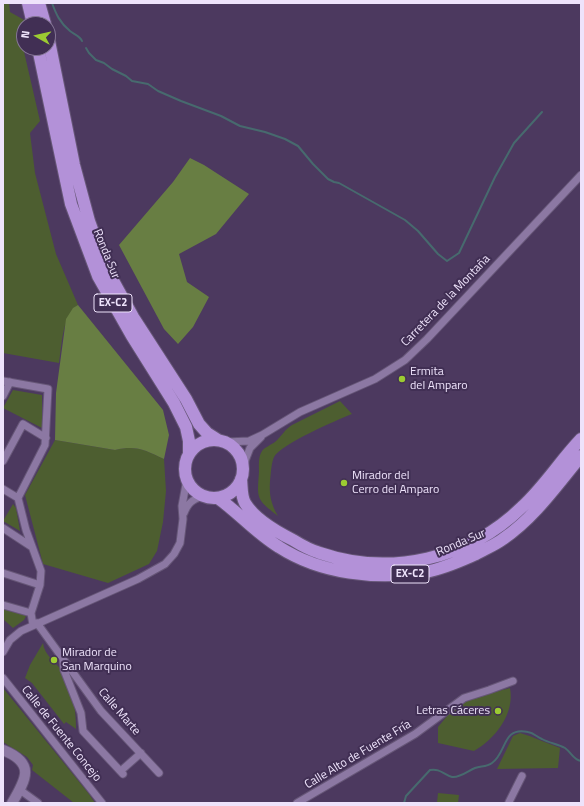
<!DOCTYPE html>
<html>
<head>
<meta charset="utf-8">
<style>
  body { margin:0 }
  #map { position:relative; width:584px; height:806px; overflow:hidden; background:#4c395f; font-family:"Titillium Web",sans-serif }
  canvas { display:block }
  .frame { position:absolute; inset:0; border:4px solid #eee3fb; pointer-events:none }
  .north { position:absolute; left:16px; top:16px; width:40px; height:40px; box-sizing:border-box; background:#412f54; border:1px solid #867797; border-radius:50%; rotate:278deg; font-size:11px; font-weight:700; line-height:16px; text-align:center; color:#eee3fb }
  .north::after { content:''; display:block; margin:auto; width:14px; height:18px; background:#9ccb32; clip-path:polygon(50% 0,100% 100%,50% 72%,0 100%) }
</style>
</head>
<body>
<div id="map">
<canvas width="584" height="806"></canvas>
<div class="frame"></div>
<div class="north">N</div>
</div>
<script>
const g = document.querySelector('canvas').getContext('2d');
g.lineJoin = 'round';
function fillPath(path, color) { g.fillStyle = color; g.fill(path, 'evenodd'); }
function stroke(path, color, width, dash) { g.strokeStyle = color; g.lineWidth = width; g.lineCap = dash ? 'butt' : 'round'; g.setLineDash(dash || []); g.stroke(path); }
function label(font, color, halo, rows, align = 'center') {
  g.font = font + ' "Titillium Web",sans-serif'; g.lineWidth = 4; g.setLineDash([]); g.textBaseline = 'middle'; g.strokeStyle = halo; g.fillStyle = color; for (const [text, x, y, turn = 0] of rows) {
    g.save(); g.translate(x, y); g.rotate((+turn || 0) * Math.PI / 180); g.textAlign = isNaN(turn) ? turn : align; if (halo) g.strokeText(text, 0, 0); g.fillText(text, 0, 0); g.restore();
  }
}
fillPath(new Path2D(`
  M3,3H9L10,12L26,21L25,24H24L22,43L40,121L30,133L35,173L56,254L78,305C62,316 62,345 59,363L3,353Z
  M13,390L42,395V428L3,408Z
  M340,401L352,414C337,420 281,444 274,457C271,464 271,474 270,481C269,495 271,504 278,516C256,499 257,499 259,472C259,466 258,457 262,451C265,447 271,445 275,442C281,437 285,429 292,425Z
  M55,440L115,450C136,445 145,450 164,459L166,491L163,522L157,551L149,564L108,583L43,564L25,495Z
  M13,504L16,508L20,531L3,521Z
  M3,608L27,614L24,620L13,628L3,619Z
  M43,643C44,655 56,662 62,671C65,674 66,679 67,683C74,699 76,711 76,729L66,722L64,724L32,683L25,678L30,665Z
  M3,688L89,794L95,803H74L32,770L33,765L27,757L3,742Z
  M510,688C515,714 495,739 474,751L438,743V727L453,709L465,700Z
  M520,733C534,737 546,743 560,748L558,768L497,769L513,736Z
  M438,793L459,795L458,803H437Z`), '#4d5e30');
fillPath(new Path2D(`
  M190,158L204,165L249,194L216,234L179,254L187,282L209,297L193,327L178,344L164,329L119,245L173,182Z
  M78,305L163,410L169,435L164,459C145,450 136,445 115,450L55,440L56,393L66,319L73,308Z`), '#687e43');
stroke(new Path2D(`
  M52,3C56,14 60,23 70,31C75,35 80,36 82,41
  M86,48L89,53L96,60L104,63L112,69L126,76L132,81L148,84L158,91L181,101L221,116L240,126L265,132L285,139L298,146L313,164L328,179L334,182L339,183L405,220L418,231L438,254L447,261L459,253L495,177L514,143L542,112
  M404,803L406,796L430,770C440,768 444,775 452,777C460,778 468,771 475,768C481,766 487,767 492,763C507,753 502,726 528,732C534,733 537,737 542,739C549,743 558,744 565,748C571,752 573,760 581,761`), '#476a6e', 2);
const street = new Path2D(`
  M3,381L48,389L45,445L18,498L26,530L41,571L40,585L31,613L33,625
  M3,396L10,382
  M226,442L249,441L262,435L300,412L375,379L405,360L427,339L581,175
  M3,461L23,424L46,438
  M243,466L250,448L261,437
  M3,489L18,498
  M184,513C188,503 192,500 202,496
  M3,528L32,547
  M3,573L40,585
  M3,605L31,613
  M37,623L101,711L159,773
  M3,652L10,640L21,631L138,579L165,564L174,554L180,543L183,519L182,506L187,479
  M63,659L64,670L81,713L83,731L123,774
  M3,678L102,803
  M124,768L141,753
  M20,790L38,803
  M509,802L522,776
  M297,803L415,734L464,698L489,690L513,681`);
const secondary = new Path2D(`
  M3,750C35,763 27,778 12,803`);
const highway = new Path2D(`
  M28,3L33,24
  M39,3L45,24
  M48,36L74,165L89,221L106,268L133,317L186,399L199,424L207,433L218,440
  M38,48L71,204L98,276L132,336L174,403L186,427L189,441V454
  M185 469a29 29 0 1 1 58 0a29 29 0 1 1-58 0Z
  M241,479C242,487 241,496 245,503C254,518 277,532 293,540C301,545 310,550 320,553C390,577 469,559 522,507C544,487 560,461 581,439
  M218,498C239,513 256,533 279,547C321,574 376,580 425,572C443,569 460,561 476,554C485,549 495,545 503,539C534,518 557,485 581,456`);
stroke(street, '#665677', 9);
stroke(secondary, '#665677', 12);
stroke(highway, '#665677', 14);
stroke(street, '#8c78a3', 7);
stroke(secondary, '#8c78a3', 10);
stroke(highway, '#b391d8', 12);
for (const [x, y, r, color] of [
  [402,379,4,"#9ccb32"],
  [344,483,4,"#9ccb32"],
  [54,660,4,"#9ccb32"],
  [498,711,4,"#9ccb32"]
]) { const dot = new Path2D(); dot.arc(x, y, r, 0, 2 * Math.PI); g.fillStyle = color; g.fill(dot); stroke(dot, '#412f54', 1.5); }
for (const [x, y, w] of [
  [113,303,38],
  [410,574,38]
]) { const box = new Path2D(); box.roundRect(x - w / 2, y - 9, w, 18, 3); g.fillStyle = '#412f54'; g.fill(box); stroke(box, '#eee3fb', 1); }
label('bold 11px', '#eee3fb', null, [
  ["EX-C2",113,303],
  ["EX-C2",410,574]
]);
label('12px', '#eee3fb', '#412f54', [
  ["Ronda Sur",106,254,68],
  ["Carretera de la Montaña",446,301,-46],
  ["Ronda Sur",461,543,-23],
  ["Calle Marte",119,712,49],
  ["Calle de Fuente Concejo",61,734,51],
  ["Calle Alto de Fuente Fría",358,755,-31]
]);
label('12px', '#eee3fb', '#412f54', [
  ["Ermita",410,372],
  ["del Amparo",410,386],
  ["Mirador del",352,476],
  ["Cerro del Amparo",352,490],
  ["Mirador de",62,653],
  ["San Marquino",62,667],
  ["Letras Cáceres",490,711,"right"]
], 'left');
</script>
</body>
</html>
